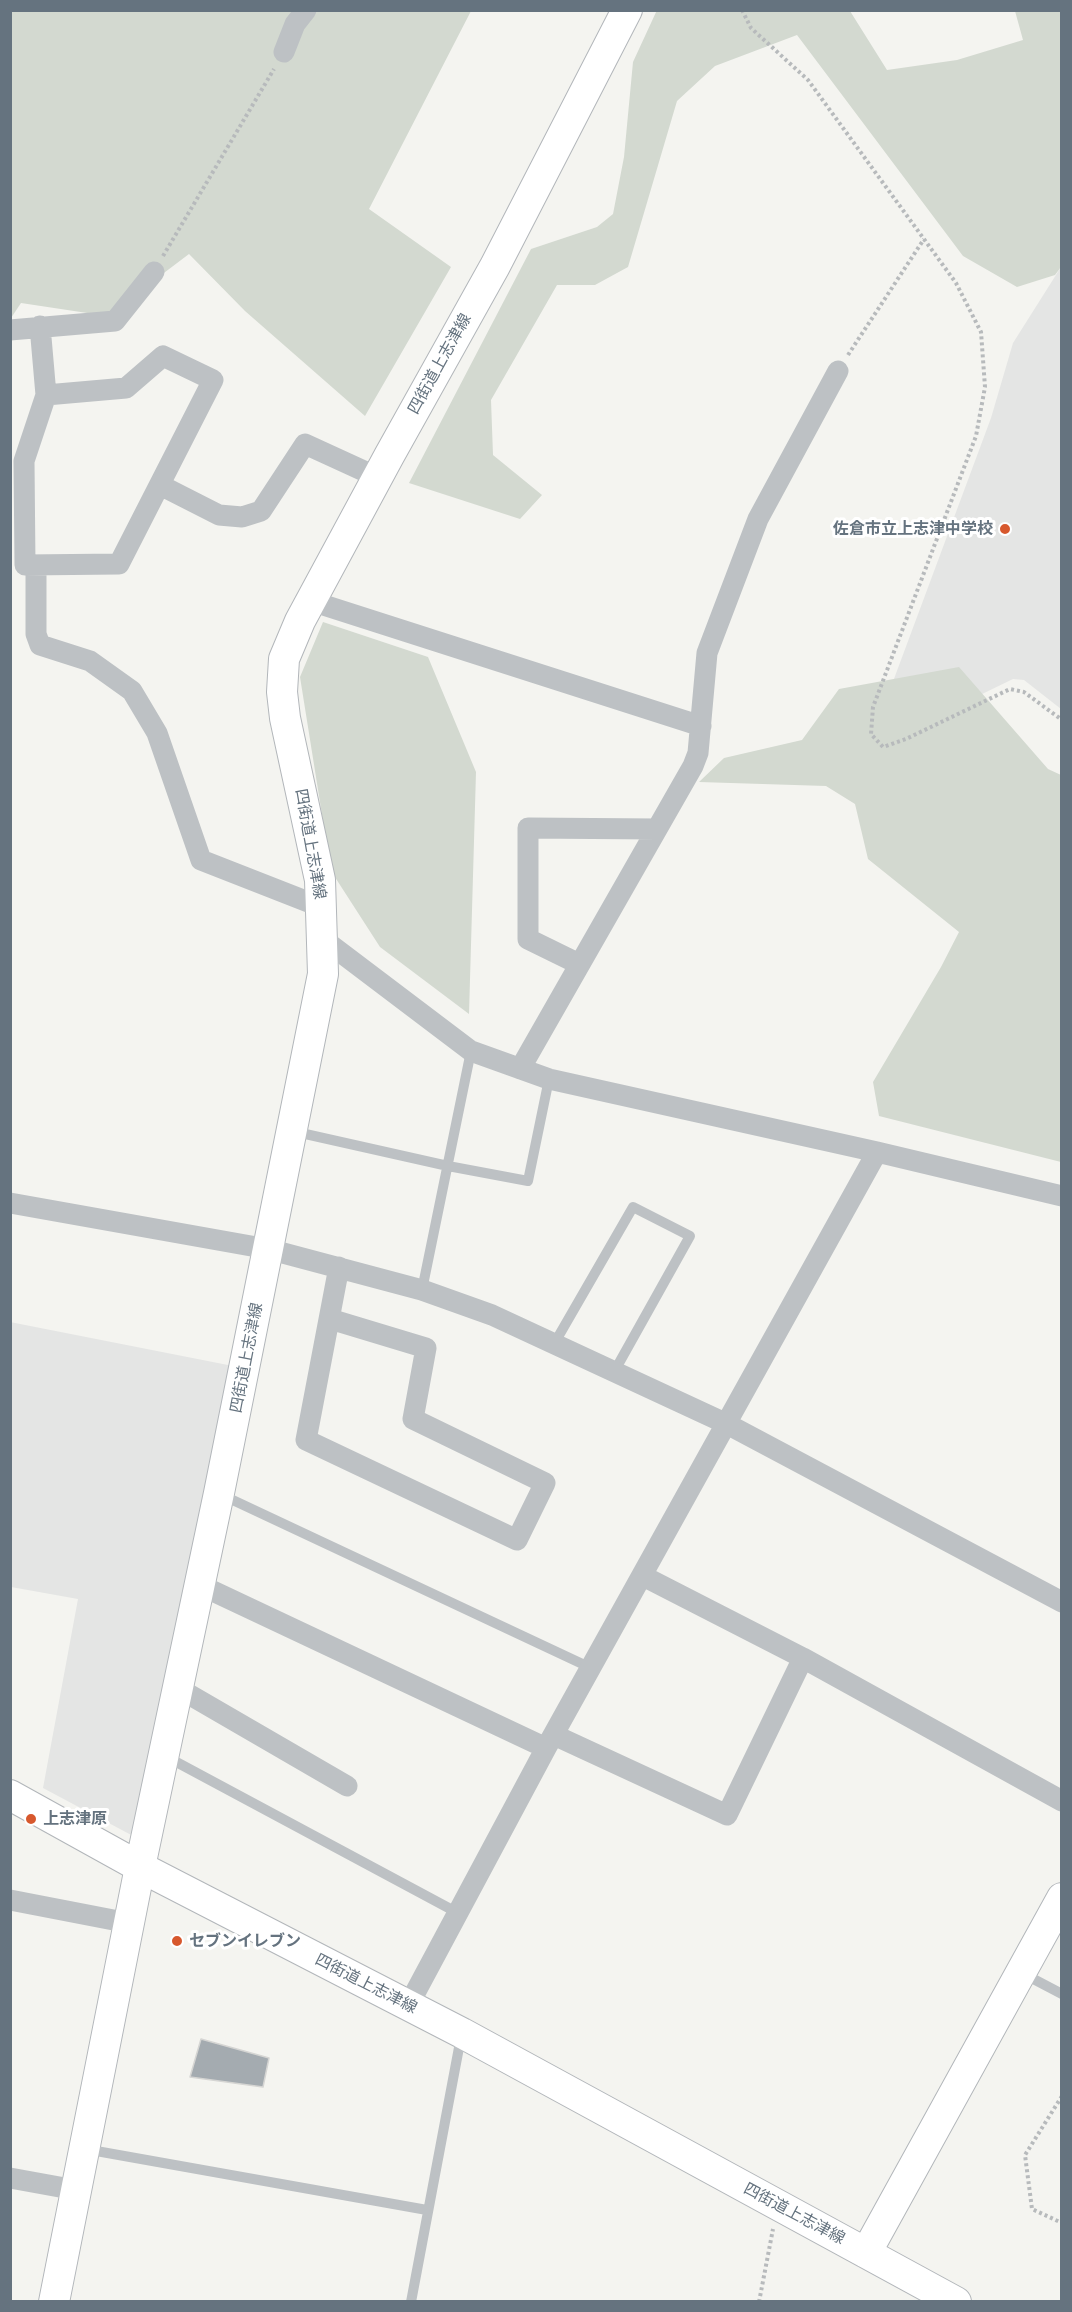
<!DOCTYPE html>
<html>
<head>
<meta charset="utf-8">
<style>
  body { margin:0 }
  #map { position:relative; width:1072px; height:2312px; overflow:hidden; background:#f4f4f0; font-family:"Open Sans",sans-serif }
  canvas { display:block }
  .frame { position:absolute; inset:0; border:12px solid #65737f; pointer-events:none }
</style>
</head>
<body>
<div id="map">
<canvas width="1072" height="2312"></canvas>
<div class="frame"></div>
</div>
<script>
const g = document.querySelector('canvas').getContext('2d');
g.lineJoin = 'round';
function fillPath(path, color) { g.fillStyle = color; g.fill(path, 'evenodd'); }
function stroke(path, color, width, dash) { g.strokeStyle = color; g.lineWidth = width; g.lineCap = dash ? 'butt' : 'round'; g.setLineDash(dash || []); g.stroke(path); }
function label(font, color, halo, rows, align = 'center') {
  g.font = font + ' "Open Sans","Noto Sans JP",sans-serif'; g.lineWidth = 6; g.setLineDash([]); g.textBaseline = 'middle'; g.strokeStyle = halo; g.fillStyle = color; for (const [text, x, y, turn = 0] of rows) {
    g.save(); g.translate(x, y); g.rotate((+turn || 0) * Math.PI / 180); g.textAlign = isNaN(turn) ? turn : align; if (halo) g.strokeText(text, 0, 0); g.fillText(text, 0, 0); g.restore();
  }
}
fillPath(new Path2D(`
  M1061,267V709L1024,680L1013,679L906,731L885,703L991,418L1013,343Z
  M10,1322L233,1366L135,1837L43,1788L78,1599L11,1587Z`), '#e4e5e4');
fillPath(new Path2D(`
  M657,10L850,11L887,70L957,60L1023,40L1015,11H1061V267L1055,275L1017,287L963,256L797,35L715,66L677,101L628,267L595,285H557L491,400L493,455L542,495L520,519L409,483L531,249L597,227L613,214L624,157L633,62Z
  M10,11H471L369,209L451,267L365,416L245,311L189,254L107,316L21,303L11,318Z
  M323,622L428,657L476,772L469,1014L380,947L331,871L300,677Z
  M959,667L1048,769L1061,775V1162L879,1116L873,1082L941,967L959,932L868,859L855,804L826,786L699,782L724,758L802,740L839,689Z`), '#d3d9d0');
const building = new Path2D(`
  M201,2039L269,2058L263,2087L190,2077Z`);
fillPath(building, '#a4abb0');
stroke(building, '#d5d5d3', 1.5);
const secondary = new Path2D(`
  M10,1795L140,1867L462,2033L956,2302
  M866,2253L1062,1898
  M54,2302L140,1867L219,1493L323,974L320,880L285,718L282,692L284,659L300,621L389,456L495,266L627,10`);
stroke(secondary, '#b2b6ba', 32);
stroke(new Path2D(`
  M742,10L751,28L808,80L956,283L981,332L985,387L976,436L873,707L871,734L883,747L906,739L1010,689L1024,692L1062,720
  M163,256L274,69
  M848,355L924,239
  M1062,2096L1025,2155L1032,2209L1062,2223
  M759,2302L773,2229`), '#b7babc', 4, [3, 3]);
stroke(new Path2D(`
  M292,1131L448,1166L528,1181L549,1079
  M422,1290L471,1051
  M554,1344L633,1207L690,1236L614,1372
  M222,1495L591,1668
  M167,1757L458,1913
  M1022,1973L1062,1994
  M85,2149L427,2210
  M411,2302L461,2037`), '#bdc1c4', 10);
stroke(new Path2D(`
  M284,52L295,24L306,10
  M40,326L46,395L24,461L25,565L119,564L213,380L163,356L126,388L46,395
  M10,330L115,321L154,272
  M160,485L219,515L242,517L261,511L305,444L377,477
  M36,565V634L40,645L90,661L132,691L157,733L201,860L321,907
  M311,601L701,726
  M323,939L471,1051L549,1079L877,1152L1062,1196
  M579,964L528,939V828L657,829
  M520,1069L693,766L698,753L707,653L758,519L838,371
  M10,1203L268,1249L422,1290L492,1315L727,1424L1062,1602
  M330,1319L426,1348L413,1419L545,1483L517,1540L306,1440L339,1267
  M643,1576L803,1658L1062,1801
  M200,1585L546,1748
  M178,1688L347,1786
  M554,1735L727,1815L803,1658
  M10,1900L129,1923
  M408,2006L546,1748L877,1152
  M10,2178L76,2190`), '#bdc1c4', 21);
stroke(secondary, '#fff', 30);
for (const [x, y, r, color] of [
  [1005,529,6,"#d7582d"],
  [31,1819,6,"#d7582d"],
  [177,1941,6,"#d7582d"]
]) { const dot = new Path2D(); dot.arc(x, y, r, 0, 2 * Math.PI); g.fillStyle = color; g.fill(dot); stroke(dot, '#fff', 2); }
label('16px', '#65737f', '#fff', [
  ["四街道上志津線",440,364,-61],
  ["四街道上志津線",310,844,80],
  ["四街道上志津線",247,1358,-79],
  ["四街道上志津線",366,1984,27],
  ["四街道上志津線",794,2214,28]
]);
label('bold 16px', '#65737f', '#fff', [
  ["佐倉市立上志津中学校",993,529,"right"],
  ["上志津原",43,1819],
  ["セブンイレブン",189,1941]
], 'left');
</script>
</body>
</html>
